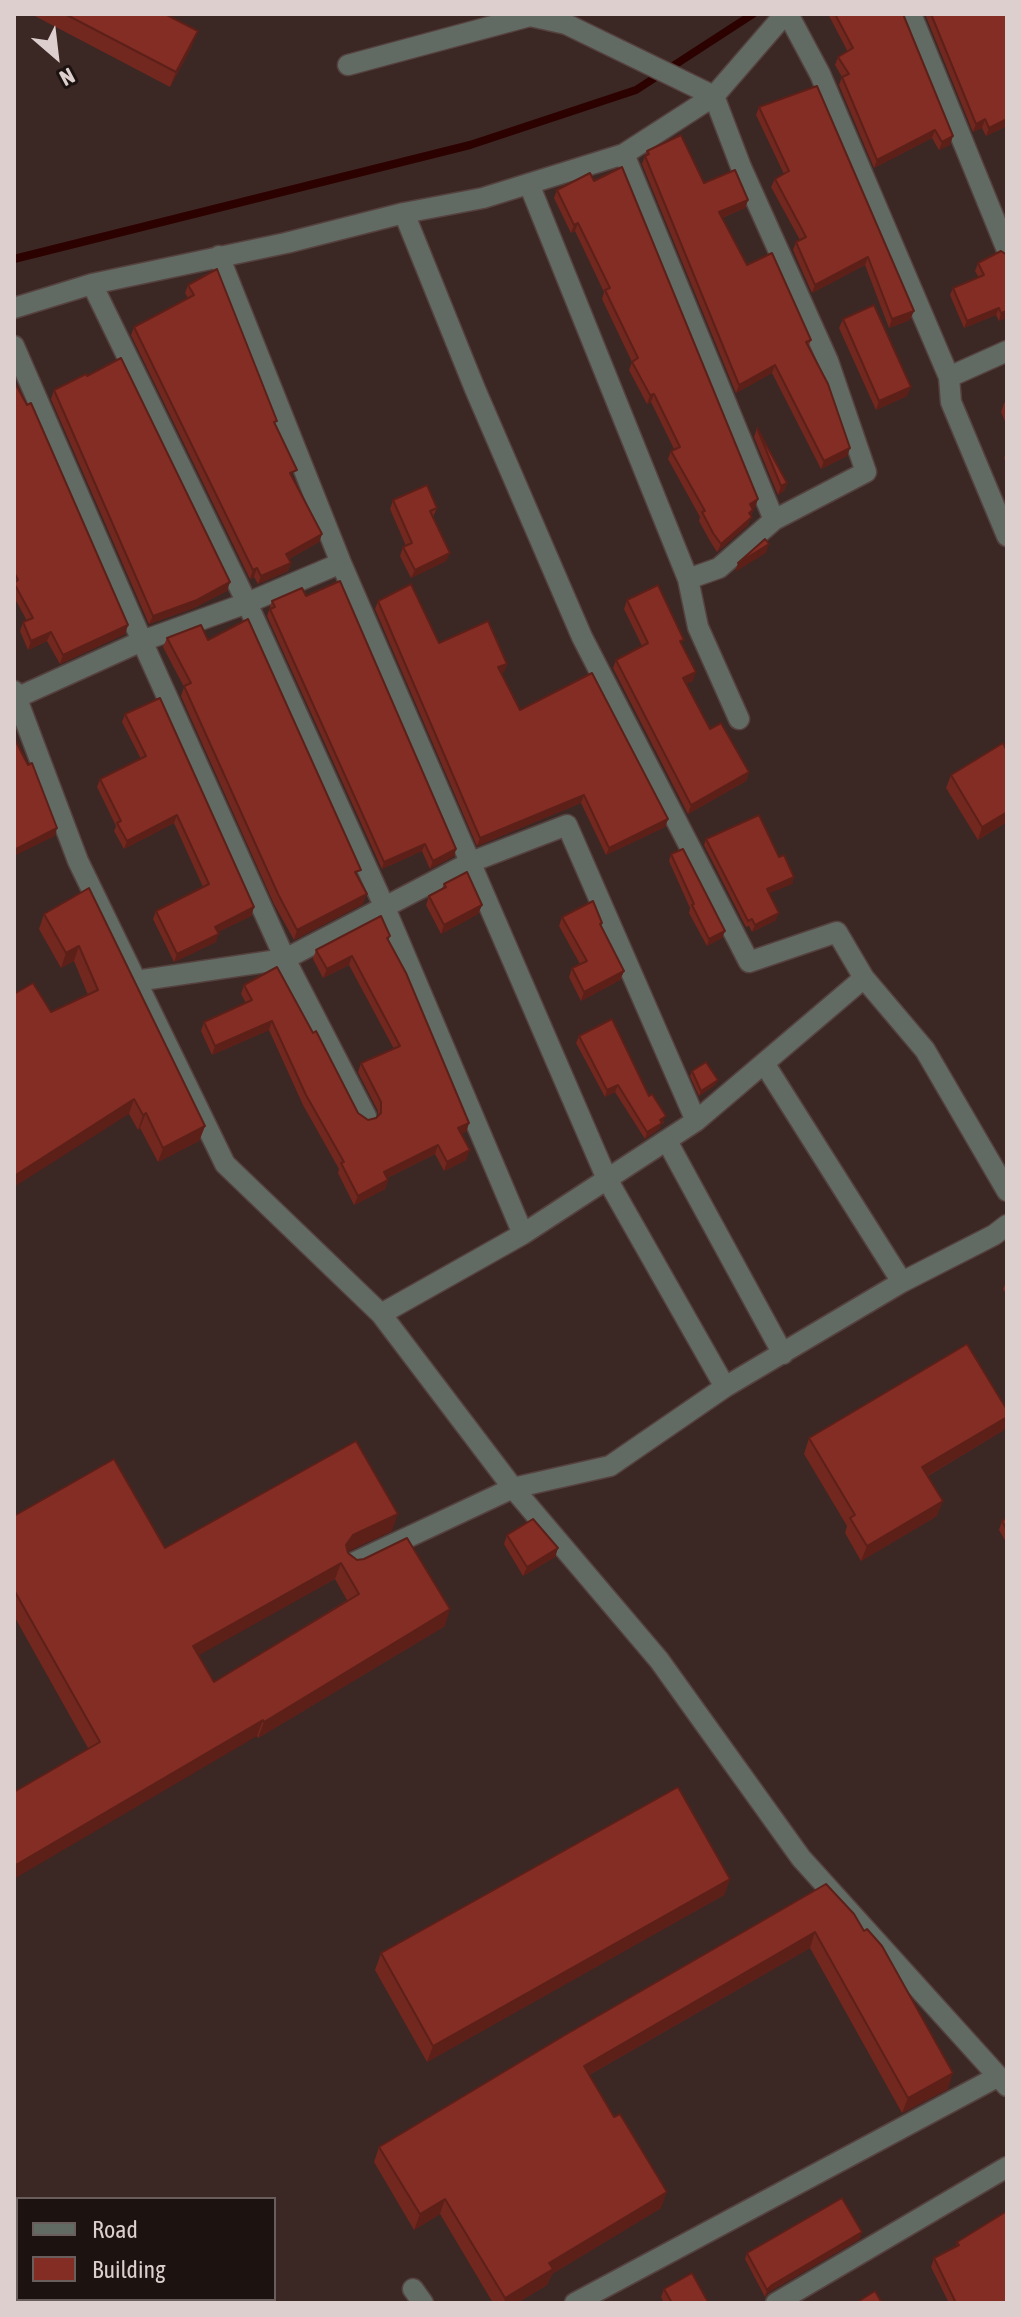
<!DOCTYPE html>
<html>
<head>
<meta charset="utf-8">
<style>
  body { margin:0 }
  #map { position:relative; width:1021px; height:2317px; overflow:hidden; background:#3b2724; font-family:"Asap Condensed",sans-serif }
  canvas { display:block }
  .frame { position:absolute; inset:0; border:16px solid #ddcfcd; pointer-events:none }
  .legend { position:absolute; left:16px; top:2197px; width:260px; height:104px; box-sizing:border-box; background:#1c1311; border:2px solid #695e5c; margin:0; padding:10px 14px; list-style:none; font-size:24px; color:#ddcfcd }
  .legend li { display:flex; align-items:center; gap:16px; height:40px }
  .legend b { width:40px; border:2px solid #695e5c }
  .north { position:absolute; left:16px; top:16px; width:80px; height:80px; -webkit-text-stroke:6px #1c1311; paint-order:stroke; rotate:152deg; font-size:22px; font-weight:700; line-height:32px; text-align:center; color:#ddcfcd }
  .north::after { content:''; display:block; margin:auto; width:28px; height:36px; background:#ddcfcd; clip-path:polygon(50% 0,100% 100%,50% 72%,0 100%) }
</style>
</head>
<body>
<div id="map">
<canvas width="1021" height="2317"></canvas>
<div class="frame"></div>
<ul class="legend">
<li><b style="height:10px;background:#626a64"></b>Road</li>
<li><b style="height:22px;background:#842d24"></b>Building</li>
</ul>
<div class="north">N</div>
</div>
<script>
const g = document.querySelector('canvas').getContext('2d');
g.lineJoin = 'round';
function stroke(path, color, width, dash) { g.strokeStyle = color; g.lineWidth = width; g.lineCap = dash ? 'butt' : 'round'; g.setLineDash(dash || []); g.stroke(path); }
function fillPath(path, color) { g.fillStyle = color; g.fill(path, 'evenodd'); }
stroke(new Path2D(`
  M14,259L470,145L636,90L753,14`), '#2c0201', 8);
const minor = new Path2D(`
  M788,14L820,74L949,377L951,402L1007,536
  M911,14L1007,250
  M348,65L530,16L566,24L714,96L741,167L828,361L866,472L774,520L719,568L688,579
  M624,154L774,520
  M529,184L688,579L698,627L739,719
  M219,256L341,563L607,1179L725,1387
  M92,284L247,603L385,908L523,1234
  M14,308L92,284L286,243L404,213L483,198L624,154L714,96L785,14
  M14,346L142,641L285,959L366,1116
  M949,377L1007,351
  M14,691L78,861L225,1164L381,1314L513,1488L659,1660L801,1858L1007,2086
  M16,698L142,641L247,603L341,563
  M864,978L925,1050L1007,1191
  M136,981L285,959L471,862L567,825L696,1121
  M764,1063L902,1282
  M667,1141L783,1354
  M381,1314L523,1234L696,1121L864,978L837,932L749,962L582,637L475,389L404,213
  M353,1563L513,1488L610,1466L725,1387L902,1282L994,1235L1007,1225
  M413,2289L423,2303
  M575,2303L997,2077
  M776,2303L1007,2167`);
stroke(minor, '#55423f', 23);
stroke(minor, '#626a64', 20);
fillPath(new Path2D(`
  M31,14H165L192,46L170,87Z
  M828,14H903L950,145L939,150L932,138L874,168L839,85L842,77L835,65L838,57L848,52Z
  M925,14H1007V126L986,136L982,128L973,132Z
  M817,86L910,320L889,328L865,265L812,293L793,250L796,242L800,240L771,187L775,179L784,174L756,115L759,107Z
  M647,151L704,183L748,200L745,208L722,218L747,265L811,340L808,347L850,448L847,456L821,469L772,373L736,393L642,164Z
  M557,190L758,499L755,507L752,509L753,510L748,525L717,552L710,541L699,521L700,517L668,459L671,451L674,449L651,402L647,404L629,370L632,362L602,299L604,292L575,231L571,233L554,198Z
  M978,263L1007,317L999,321L996,315L964,328L950,295L953,288L979,278L975,271Z
  M188,285L275,426L293,479L322,534L319,542L289,559L291,563L288,571L258,584L254,577L250,579L131,335L134,327L188,298L185,293Z
  M843,319L907,396L876,410L839,328Z
  M14,386L128,625L125,634L60,664L47,641L28,650L20,631L23,622L27,621L14,597Z
  M54,390L227,591L194,608L149,624L51,399Z
  M1007,402V426L1001,412L1004,403Z
  M757,428L787,483L784,491L778,495L754,437Z
  M1007,450V467L1004,458Z
  M393,500L437,508L433,517L446,561L411,578L400,556L403,547L406,546L390,509Z
  M306,596L456,849L454,856L430,869L422,851L382,869L267,616L272,601Z
  M627,600L682,645L693,681L686,684L710,729L749,772L746,781L688,814L613,668L616,660L642,646L624,609Z
  M378,601L439,643L507,664L504,672L501,673L520,710L668,819L665,827L606,855L581,803L477,846L375,609Z
  M167,638L208,640L358,878L363,904L294,940L274,904L181,696L184,687L163,647Z
  M125,714L254,907L251,916L218,932L216,942L174,962L153,919L156,911L203,887L174,823L124,849L114,831L116,826L97,787L100,779L141,759L122,722Z
  M1007,751V822L978,840L946,788L951,775Z
  M706,839L779,857L794,877L792,884L769,893L776,920L752,932L749,926L746,927L704,845Z
  M671,854L722,938L707,946L689,913L690,908L669,861Z
  M444,884L482,905L478,914L441,934L426,905L429,896L442,889Z
  M89,888L205,1126L199,1141L158,1162L140,1128L138,1130L129,1114L51,1012L88,995L74,961L61,968L39,929L44,914Z
  M562,917L602,923L601,927L624,971L620,980L581,1001L569,977L572,968L580,964L559,926Z
  M390,936L388,941L469,1123L466,1132L461,1134L466,1160L444,1171L435,1154L387,1178L388,1180L385,1189L354,1205L338,1173L339,1169L303,1105L269,1030L212,1055L201,1031L204,1022L246,1003L241,994L244,985L313,1033L358,1113L368,1120L376,1118L378,1116V1111L358,1072L361,1063L394,1049L349,965L323,978L313,959L316,950Z
  M579,1036L649,1096L664,1123L661,1124L659,1129L645,1139L615,1092L605,1097L576,1043Z
  M692,1071L716,1084L699,1096L690,1076Z
  M1007,1279V1295L1003,1289Z
  M1004,1430L928,1476L937,1516L861,1561L845,1533L847,1526L804,1454L809,1438Z
  M14,1516L165,1548L392,1531L347,1551L348,1553L445,1626L258,1738L257,1736L88,1748L14,1616ZM335,1579L347,1600L214,1682L198,1655Z
  M1007,1518V1544L999,1530L1002,1521Z
  M507,1535L558,1548L555,1557L523,1576L504,1544Z
  M730,1879L724,1895L427,2062L375,1970L381,1953Z
  M826,1884L948,2089L902,2113L810,1948L589,2075L661,2208L552,2274L547,2285L517,2303H493L440,2214L414,2230L374,2162L379,2147Z
  M860,2239L769,2292L765,2297L745,2259L747,2253Z
  M957,2242L1007,2303H949L931,2267L934,2258L956,2247Z
  M664,2289L708,2302L707,2303H664L661,2297Z`), '#72271f');
fillPath(new Path2D(`
  M198,31L192,46L170,87L176,72Z
  M985,119L982,128L973,132L976,124Z
  M1007,119V126L986,136L989,128Z
  M935,130L932,138L874,168L877,160Z
  M953,136L950,145L939,150L942,142Z
  M748,200L745,208L716,220L719,212Z
  M578,223L575,231L571,233L574,225Z
  M868,257L865,265L812,293L815,285Z
  M999,308L996,315L964,328L967,321Z
  M914,311L910,320L889,328L892,319Z
  M1007,311V317L999,321L1001,313Z
  M775,365L772,373L736,393L739,385Z
  M911,387L907,396L876,410L879,401Z
  M654,394L651,402L647,404L650,395Z
  M850,448L847,456L821,469L824,461Z
  M787,483L784,491L778,495L781,486Z
  M758,499L755,507L746,512L750,504Z
  M753,510L748,525L717,552L721,544L749,513Z
  M322,534L319,542L283,562L286,554Z
  M769,544L766,553L735,572L738,563Z
  M450,553L446,561L411,578L415,570Z
  M291,563L288,571L258,584L261,576Z
  M257,568L254,577L250,579L253,570Z
  M230,582L227,591L194,608L149,624L153,616Z
  M128,625L125,634L60,664L63,655Z
  M51,632L47,641L28,650L31,641Z
  M507,664L504,672L496,675L498,667Z
  M696,672L693,681L680,687L683,678Z
  M749,772L746,781L688,814L691,805Z
  M584,795L581,803L477,846L480,838Z
  M1007,812V822L978,840L982,827Z
  M177,815L174,823L124,849L127,841Z
  M668,819L665,827L606,855L609,848Z
  M57,828L55,836L14,856V850Z
  M425,844L422,851L382,869L384,862Z
  M456,849L454,856L430,869L433,861Z
  M794,877L792,884L765,895L767,889Z
  M367,894L363,904L294,940L297,930Z
  M482,905L478,914L441,934L444,925Z
  M254,907L251,916L212,935L215,927Z
  M779,913L776,920L752,932L755,925Z
  M725,931L722,938L707,946L709,939Z
  M219,934L216,942L174,962L177,954Z
  M79,946L74,961L61,968L66,953Z
  M352,956L349,965L323,978L327,969Z
  M624,971L620,980L581,1001L584,992Z
  M272,1021L269,1030L212,1055L215,1046Z
  M718,1080L716,1084L699,1096L701,1091Z
  M618,1085L615,1092L605,1097L607,1090Z
  M134,1099L129,1114L14,1187V1176Z
  M146,1113L140,1128L138,1130L143,1115Z
  M666,1116L659,1129L645,1139L647,1132Z
  M469,1123L466,1132L455,1137L458,1128Z
  M205,1126L199,1141L158,1162L163,1148Z
  M438,1145L435,1154L381,1181L384,1172Z
  M470,1150L466,1160L444,1171L447,1162Z
  M388,1180L385,1189L354,1205L358,1196Z
  M1007,1417V1423L1004,1430L917,1482L922,1467Z
  M943,1501L937,1516L861,1561L867,1546Z
  M398,1514L392,1531L347,1552L346,1545L353,1535Z
  M558,1548L555,1557L523,1576L527,1567Z
  M341,1563L335,1579L187,1662L193,1646Z
  M450,1609L445,1626L258,1738L264,1722Z
  M263,1720L257,1736L14,1879V1866Z
  M730,1879L724,1895L427,2062L433,2046Z
  M815,1932L810,1948L578,2081L584,2066Z
  M953,2073L948,2089L902,2113L908,2098Z
  M667,2192L661,2208L552,2274L547,2285L517,2303H504L505,2298L549,2263Z
  M445,2199L440,2214L414,2230L420,2214Z
  M862,2232L860,2239L769,2292L765,2297L767,2290L772,2285Z`), '#5c2019');
const building = new Path2D(`
  M65,14H165L198,31L176,72Z
  M835,14H903L953,136L942,142L935,130L877,160L842,77L849,74L838,57L853,48Z
  M931,14H1007V119L989,128L985,119L976,124Z
  M817,86L914,311L892,319L868,257L815,285L796,242L806,237L775,179L789,171L759,107Z
  M681,135L704,183L735,170L748,200L719,212L747,265L772,253L811,340L806,342L828,384L850,448L824,461L775,365L739,385L645,156L649,154L647,151Z
  M622,167L758,499L750,504L753,510L749,513L752,517L721,544L713,533L702,512L705,511L671,451L680,447L654,394L650,395L632,362L638,358L605,290L610,288L578,223L574,225L557,190L590,173L594,181Z
  M1001,251L1007,255V311L1001,313L999,308L967,321L953,288L984,275L978,263Z
  M217,269L277,421L274,422L297,470L290,473L322,534L286,554L291,563L261,576L257,568L253,570L134,327L194,295L188,285Z
  M874,305L911,387L879,401L843,319Z
  M121,358L230,582L197,600L153,616L54,390L86,374L87,376Z
  M16,385L27,405L31,403L128,625L63,655L51,632L31,641L23,622L33,618L14,583L18,580L14,572V386Z
  M757,428L787,483L781,486Z
  M427,485L437,508L430,511L450,553L415,570L403,547L412,543L393,500Z
  M765,539L769,544L738,563Z
  M340,581L456,849L433,861L425,844L384,862L270,609L275,607L272,601L302,588L306,596Z
  M411,584L439,643L488,621L507,664L498,667L520,710L592,673L668,819L609,848L584,795L480,838L378,601Z
  M658,585L684,640L680,641L696,672L683,678L710,729L721,723L749,772L691,805L616,660L648,643L627,600Z
  M248,619L361,870L355,872L367,894L297,930L278,894L184,686L191,683L167,638L201,625L208,640Z
  M160,698L254,907L215,927L219,934L177,954L156,911L209,884L177,815L127,841L117,823L121,821L100,779L146,756L125,714Z
  M14,738L28,765L32,763L57,828L14,850Z
  M1003,743L1007,751V812L982,827L951,775Z
  M759,815L779,857L784,855L794,877L767,889L779,913L755,925L752,919L748,921L706,839Z
  M683,849L725,931L709,939L692,905L694,904L671,854Z
  M467,872L482,905L444,925L429,896L446,887L444,884Z
  M89,888L205,1126L163,1148L146,1113L143,1115L134,1099L14,1176V994L33,983L51,1012L98,990L79,946L66,953L44,914Z
  M593,901L602,923L600,924L624,971L584,992L572,968L587,961L562,917Z
  M381,916L390,936L387,938L406,973L469,1123L458,1128L470,1150L447,1162L438,1145L384,1172L388,1180L358,1196L341,1163L344,1162L306,1095L272,1021L215,1046L204,1022L252,1000L244,985L277,967L313,1033L316,1031L358,1113L368,1120L376,1118L381,1113V1102L361,1063L400,1046L352,956L327,969L316,950Z
  M612,1019L649,1096L652,1094L666,1116L660,1120L662,1123L647,1132L618,1085L607,1090L579,1036Z
  M706,1062L718,1080L701,1091L692,1071Z
  M967,1344L1007,1410V1417L922,1467L943,1501L867,1546L850,1518L855,1515L809,1438Z
  M356,1441L398,1514L353,1535L346,1545L348,1553L357,1560L364,1559L407,1538L450,1609L264,1722L263,1720L14,1866V1792L100,1742L14,1590V1516L114,1459L165,1548ZM341,1563L359,1594L214,1682L193,1646Z
  M1007,1518V1530L1002,1521Z
  M533,1519L558,1548L527,1567L507,1535Z
  M678,1787L730,1879L433,2046L381,1953Z
  M826,1884L854,1914L864,1931L867,1929L882,1946L953,2073L908,2098L815,1932L584,2066L614,2117L620,2114L667,2192L549,2263L553,2269L505,2298L445,2199L420,2214L379,2147L565,2035Z
  M842,2198L862,2232L772,2285L767,2290L747,2253Z
  M1007,2211V2303H956L934,2258L959,2245L957,2242Z
  M692,2273L708,2302L705,2303H672L664,2289Z
  M875,2291L882,2303H856Z`);
fillPath(building, '#842d24');
stroke(building, '#5c2019', 2);
</script>
</body>
</html>
